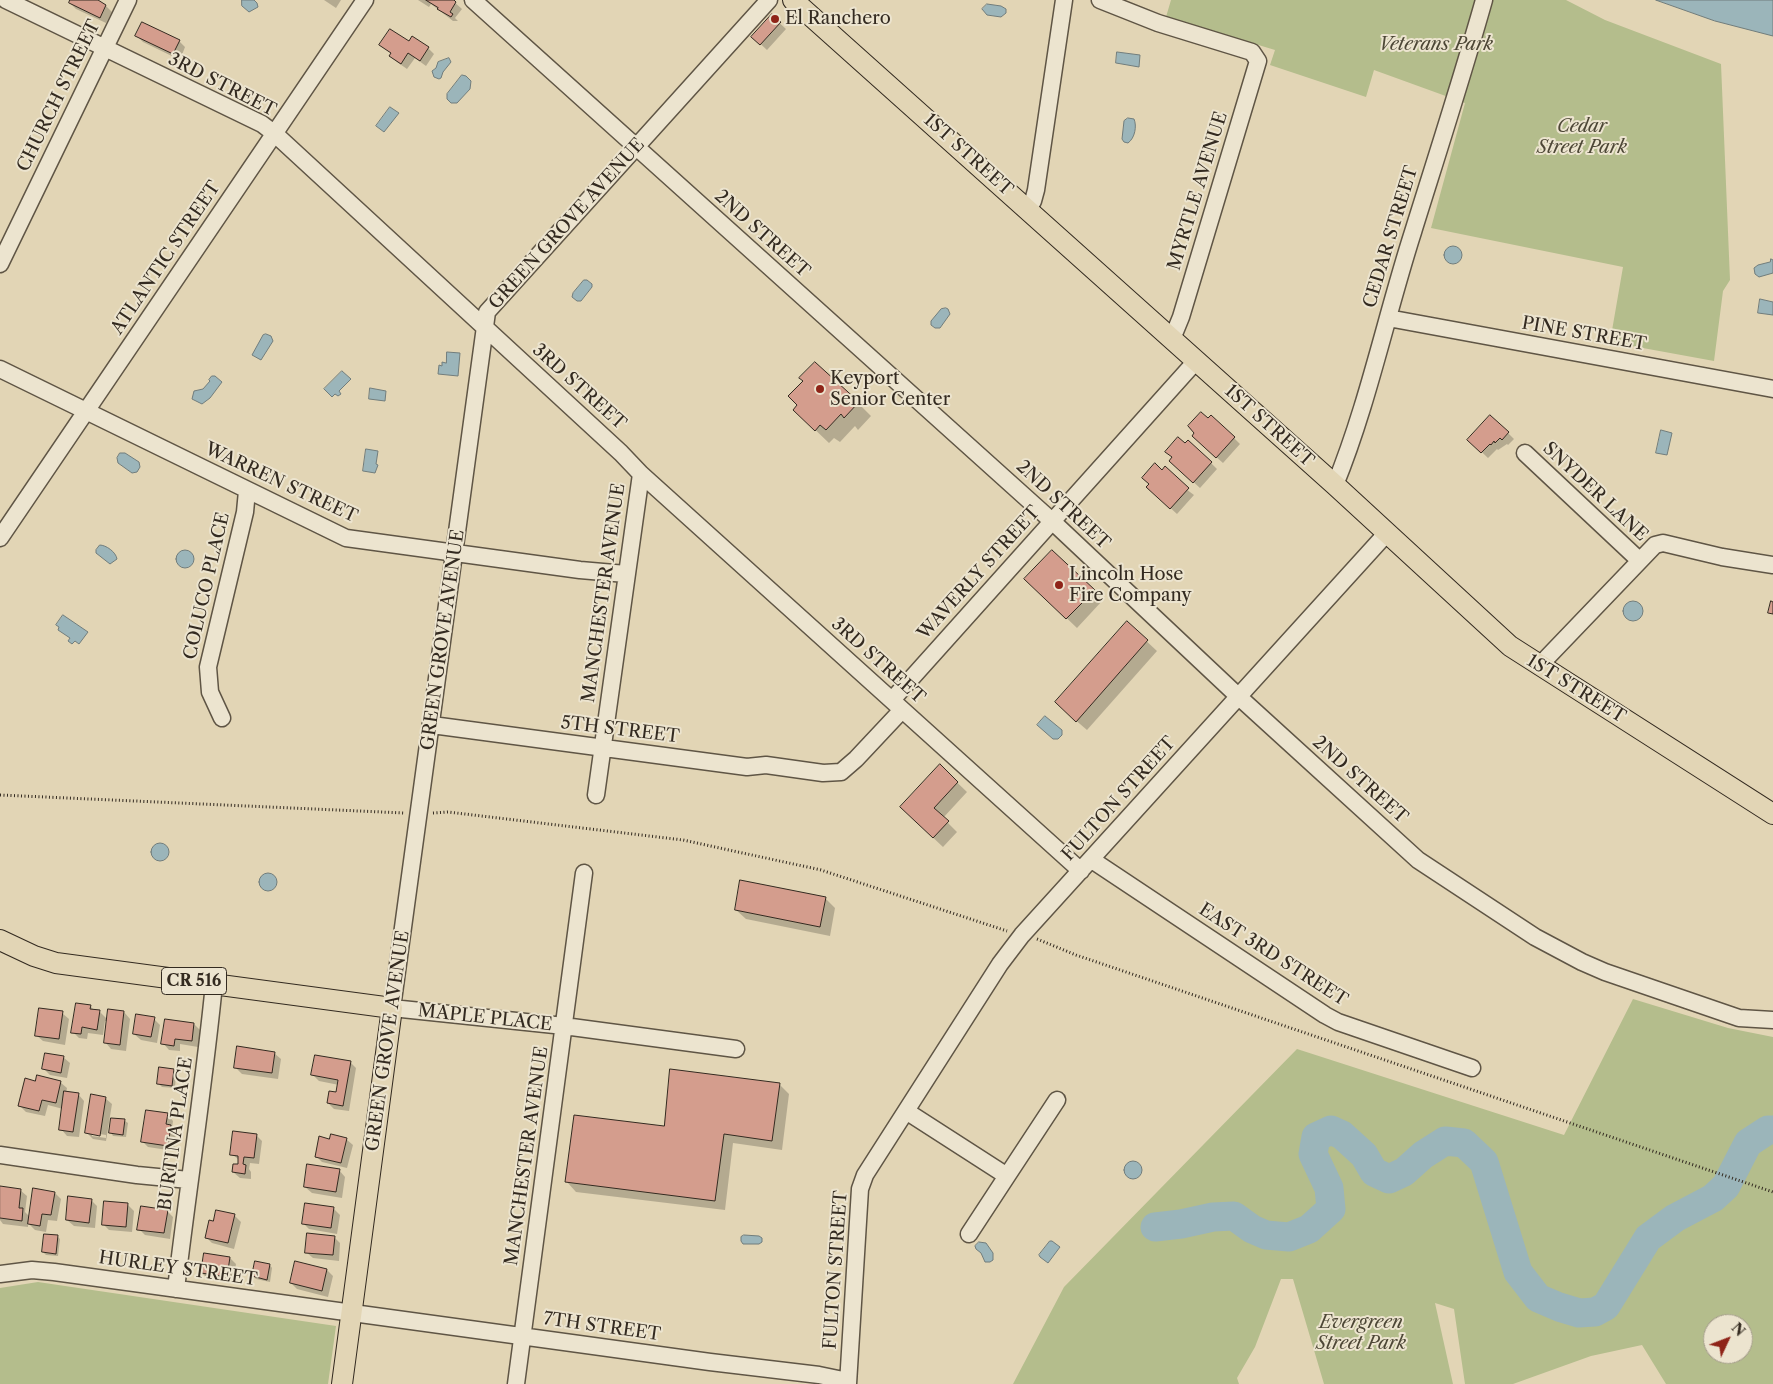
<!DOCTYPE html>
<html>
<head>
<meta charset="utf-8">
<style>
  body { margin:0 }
  #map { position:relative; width:1773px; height:1384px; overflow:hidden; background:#e2d5b5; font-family:"Libre Caslon Text",serif }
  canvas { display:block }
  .north { position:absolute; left:1703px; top:1314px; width:50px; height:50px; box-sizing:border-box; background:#ece4cf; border:1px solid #a29a89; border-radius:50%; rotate:47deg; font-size:14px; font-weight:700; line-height:20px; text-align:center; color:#332a20 }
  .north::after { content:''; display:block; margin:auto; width:18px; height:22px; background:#8f2418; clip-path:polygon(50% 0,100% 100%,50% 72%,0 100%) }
</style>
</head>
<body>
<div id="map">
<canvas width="1773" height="1384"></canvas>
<div class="north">N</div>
</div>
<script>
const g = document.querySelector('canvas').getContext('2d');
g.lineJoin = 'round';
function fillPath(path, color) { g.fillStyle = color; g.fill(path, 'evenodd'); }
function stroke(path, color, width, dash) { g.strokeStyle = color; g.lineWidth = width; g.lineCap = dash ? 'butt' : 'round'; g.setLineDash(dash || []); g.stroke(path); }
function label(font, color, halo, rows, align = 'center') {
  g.font = font + ' "Libre Caslon Text",serif'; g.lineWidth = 4; g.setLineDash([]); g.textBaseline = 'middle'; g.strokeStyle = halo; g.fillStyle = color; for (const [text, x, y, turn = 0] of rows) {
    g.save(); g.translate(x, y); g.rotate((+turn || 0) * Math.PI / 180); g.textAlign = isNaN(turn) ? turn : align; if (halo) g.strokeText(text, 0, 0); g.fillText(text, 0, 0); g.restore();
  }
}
fillPath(new Path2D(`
  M1171,0H1566L1605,20L1721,64L1730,280L1723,291L1714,361L1610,342L1623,267L1431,228L1465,103L1374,70L1366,97L1270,65L1275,50L1166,17Z
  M1633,999L1728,1028L1773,1037V1384H1666L1642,1345L1591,1356L1513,1384H1465L1454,1309L1435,1303L1453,1384H1324L1293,1279H1281L1255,1347L1237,1378L1239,1384H1013L1064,1287L1297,1049L1564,1135ZM1713,1324H1743V1354H1713Z
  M38,1282L336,1326L328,1384H0V1288Z`), '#b4bd8c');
const water = new Path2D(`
  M242,0H254L257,3L258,7L249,12L242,6Z
  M1656,0H1773V36L1715,21Z
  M987,4L1001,6L1006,9V13L1001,17L987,15L982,9Z
  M1117,52L1140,55L1139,67L1116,63Z
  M449,58L451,62L443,72L441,78L439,79L434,77L432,71L436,68L438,62Z
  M462,75L466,76L471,81L470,89L457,103H451L447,99V94Z
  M390,107L399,113L384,132L376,126Z
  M1128,118L1134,119C1137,126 1135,138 1128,143L1124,142L1122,139L1124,121Z
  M1444 255a9 9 0 1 1 18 0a9 9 0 1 1-18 0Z
  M1771,259L1773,260V273L1759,277L1755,274L1754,268L1758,265L1770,262Z
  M584,280H587L592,284V287L581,301H577L572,297L573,293Z
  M1760,299L1773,302V315L1758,313Z
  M946,308L948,309L950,314L940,328H935L931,325V321L941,309Z
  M266,334L271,336L273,341L261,360L252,355L263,335Z
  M447,352L460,353L458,376L438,374L439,365L442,366V362L446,363Z
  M342,371L351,379L339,391L341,394L338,396L335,394L332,397L324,389Z
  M212,376H215L222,382L210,398L202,404L192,399L194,391L203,389L210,381L209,380Z
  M370,388L386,391L385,401L369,399Z
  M1661,430L1672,433L1667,455L1656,453Z
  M366,449L378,451L376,464L378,465L375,473L363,471Z
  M120,453H125L139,462L140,467L137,472L132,473L118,463L117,458Z
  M100,545C106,545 116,552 117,559L110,564L96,553V550Z
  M176 559a9 9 0 1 1 18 0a9 9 0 1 1-18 0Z
  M1623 611a10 10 0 1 1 20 0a10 10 0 1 1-20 0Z
  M63,615L88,632L79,644L75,641L72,644L68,641L70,638L58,630L59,627L56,625Z
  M1045,716L1062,730V735L1058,739H1053L1037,725Z
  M151 852a9 9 0 1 1 18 0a9 9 0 1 1-18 0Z
  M259 882a9 9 0 1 1 18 0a9 9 0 1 1-18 0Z
  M1124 1170a9 9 0 1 1 18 0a9 9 0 1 1-18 0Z
  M744,1235L759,1236L762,1238V1242L759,1244H743L741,1241V1237Z
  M1050,1241H1052L1060,1247L1048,1263L1040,1257L1039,1255Z
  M979,1242L986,1243L993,1253V1260L990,1262H985L981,1253L976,1249L975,1246Z`);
fillPath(water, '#9bb5ba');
stroke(water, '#717d7c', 1);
fillPath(new Path2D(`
  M72,0H95L106,6L112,12L106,23L76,9L70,3Z
  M324,0H341L336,8Z
  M418,0H452L462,9L455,18L458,21H453L431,4L429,7Z
  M772,16L786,29L767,50L753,37Z
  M137,36L179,41L185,47L180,60L143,42Z
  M409,43L428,48L434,54L426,66L415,58L407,69L397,62L390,56L392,54L381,45Z
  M858,403L871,416L858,430L855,426L840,442L834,438L829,443L808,423L799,405Z
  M1508,433L1514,439L1508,445L1507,444L1498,450L1497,449L1488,458L1469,440Z
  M1234,438L1240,444L1223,463L1199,442Z
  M1211,463L1217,469L1200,488L1177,467Z
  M1162,471L1194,495L1177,514L1154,493Z
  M1036,589L1094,591L1103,600L1077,628Z
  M1127,623L1157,651L1087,730L1066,712Z
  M940,766L967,792L943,818L957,832L943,847L911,817Z
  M825,898L835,908L830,936L746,919L736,910Z
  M90,1006L95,1011H99L108,1020L124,1012L130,1019L126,1051L111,1049L105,1042L108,1021H105L103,1035L88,1033L87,1039L79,1038L73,1032Z
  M62,1013L69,1019L65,1045L43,1041L36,1035Z
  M154,1019L160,1025L157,1043L141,1040L134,1034Z
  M194,1024L200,1030L198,1047L180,1044V1051L169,1050L163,1043Z
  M274,1053L281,1059L278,1079L242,1074L236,1068Z
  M63,1057L70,1063L67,1078L50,1075L44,1069Z
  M350,1062L356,1068L349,1111L334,1109L328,1103L337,1093L339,1085L319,1081L313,1075Z
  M174,1070L176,1073L175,1088L162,1087L159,1084Z
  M60,1082L67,1088L66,1093L78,1094L84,1101L79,1137L67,1136L61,1129L63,1109L48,1105L45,1116L26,1112L20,1106Z
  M779,1084L789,1094L782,1150L733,1143L725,1210L576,1192L567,1182L665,1128Z
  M105,1098L112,1104L106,1141L93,1139L87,1133ZM92,1133L106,1135V1138L92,1136Z
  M167,1114L173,1121L172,1128L176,1132L174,1151L148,1147L142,1141Z
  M125,1121L128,1123L126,1137L113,1136L111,1133Z
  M256,1135L262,1141L259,1164L250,1163L249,1169L251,1172V1179L240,1178L233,1172L239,1165V1160L232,1154Z
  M346,1139L353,1145L347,1168L322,1162L316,1156L330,1140Z
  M339,1170L345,1177L342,1198L312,1193L305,1187Z
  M20,1190L27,1196L25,1212L30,1217L55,1193L61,1199L57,1221L48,1220L46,1232L35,1230L28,1223V1227L3,1224L0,1220V1192Z
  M91,1200L97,1206L95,1228L74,1226L67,1220Z
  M127,1204L134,1211L132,1232L109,1230L103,1224Z
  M333,1208L340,1215L337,1234L309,1229L303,1223Z
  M167,1211L173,1217L170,1239L145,1235L139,1229Z
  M217,1211L235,1216L241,1222L234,1249L212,1243L206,1237L214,1222Z
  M57,1236L60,1239L58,1256L46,1255L43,1252Z
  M334,1237L340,1243L339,1261L313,1258L306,1252Z
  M230,1258L236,1264L233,1282L208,1279L202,1273Z
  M270,1265L272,1268L270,1282L256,1279L253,1276Z
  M327,1270L333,1276L328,1297L297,1289L291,1283Z`), '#0003');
stroke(new Path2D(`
  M1155,1227L1181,1224L1213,1217L1234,1216L1252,1229L1266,1235L1289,1237L1309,1229L1331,1209L1329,1188L1313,1154L1316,1137L1331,1130L1342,1135L1364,1155L1374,1172L1389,1179L1404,1172L1423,1155L1445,1141L1464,1143L1484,1162L1518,1272L1538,1298L1559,1307L1579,1313L1595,1312L1606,1306L1648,1238L1675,1218L1713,1198L1726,1186L1748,1143L1768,1130H1773`), '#9bb5ba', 29);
const building = new Path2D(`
  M70,0H98L106,5L100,18L69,3Z
  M426,0H454L456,2L450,12L453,14L451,17L437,9L438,8Z
  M772,14L781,22L760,45L751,37Z
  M142,22L180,40L173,54L135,36Z
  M390,29L409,41L412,36L429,47L420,61L408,53L401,64L389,56L391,53L379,45Z
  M815,362L859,402L844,418L841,414L826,430L820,425L815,431L793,410L797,405L788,396L803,381L799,378Z
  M1201,412L1208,418L1211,415L1235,437L1216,458L1192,436L1194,433L1188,426Z
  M1490,415L1509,432L1502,440L1500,438L1495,443L1494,441L1491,445L1490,444L1481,453L1467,440Z
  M1178,437L1185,443L1188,440L1212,462L1193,483L1169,461L1172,457L1165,452Z
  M1155,463L1162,470L1165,466L1189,488L1170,509L1146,487L1149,484L1142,478Z
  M1052,550L1095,590L1066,619L1024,579Z
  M1771,601L1773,602V614L1768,613Z
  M1127,621L1148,640L1076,722L1055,702Z
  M940,764L958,782L934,808L949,821L933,838L900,807Z
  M740,880L826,897L820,927L735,910Z
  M76,1003L91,1005L90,1009L100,1010L97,1030L82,1027L81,1034L71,1033Z
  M39,1008L63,1011L59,1039L35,1036Z
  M108,1009L124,1011L120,1045L104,1043Z
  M136,1014L155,1017L151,1037L133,1034Z
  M165,1019L194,1023L192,1041L175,1039L174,1046L161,1044Z
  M237,1046L275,1052L272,1073L234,1068Z
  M45,1053L64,1056L61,1073L42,1069Z
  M315,1055L351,1061L343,1106L327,1103L329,1091L336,1092L338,1080L311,1075Z
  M159,1067L174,1069L172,1086L157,1084Z
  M670,1069L780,1083L772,1141L724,1134L715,1201L565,1182L574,1115L664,1126Z
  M37,1075L61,1081L56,1103L42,1100L39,1111L18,1106L25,1078L35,1081Z
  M64,1091L79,1093L73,1132L59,1130Z
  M91,1094L106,1097L100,1136L85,1133Z
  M146,1110L168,1113L166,1124L171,1125L168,1146L141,1142Z
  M111,1118L125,1119L123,1135L109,1133Z
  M233,1131L257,1134L254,1158L244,1157L243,1164L246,1165L245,1174L232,1172L233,1164H238V1156L230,1155Z
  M331,1134L347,1138L341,1163L315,1157L319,1136L329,1139Z
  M307,1164L340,1169L336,1192L304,1187Z
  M0,1186L21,1189L19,1208H23L22,1221L0,1218Z
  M33,1188L55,1192L51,1215L42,1214L40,1226L28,1224Z
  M68,1196L92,1199L89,1223L66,1220Z
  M104,1201L128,1203L126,1227L102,1225Z
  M305,1203L334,1207L331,1228L302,1224Z
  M141,1206L168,1210L164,1233L137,1230Z
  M216,1210L235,1214L228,1243L205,1238L209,1220L213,1221Z
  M307,1233L335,1236L333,1255L305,1253Z
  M44,1234L58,1235L56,1254L42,1252Z
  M204,1253L230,1257L227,1277L201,1273Z
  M255,1261L270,1264L267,1280L252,1276Z
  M295,1261L327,1269L322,1291L290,1283Z`);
fillPath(building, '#d49d8d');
stroke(building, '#332a20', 1);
const minor = new Path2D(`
  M6,0L262,124L275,134L621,453L641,474L1081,871
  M473,0L1053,522L1239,697L1418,860L1535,937L1582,962L1605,972L1739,1018L1773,1020
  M1100,0L1158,23L1252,52L1258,61L1181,317L1172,339
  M1028,209L1033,201L1036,190L1064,0
  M0,264L128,0
  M1388,318L1773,389
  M0,369L346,538L580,570L626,574
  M1525,453L1639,560
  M1335,485C1368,404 1386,316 1413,232C1437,155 1462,78 1484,0
  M0,538L365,0
  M1539,666L1655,545L1663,543L1722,557L1773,565
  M892,700L1196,361
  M222,718L210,692L208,667L245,512L247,491
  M432,725L747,767L766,765L823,773L841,772L856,759L902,710
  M596,795L641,474
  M1092,860L1325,1015L1338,1022L1472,1068
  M736,1049L564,1026L392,1008L487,312L769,0
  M906,1111L1007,1176L1057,1100
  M0,1155L137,1175L189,1180
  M969,1234L1007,1176
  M0,1274L32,1270L54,1272L710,1362L819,1375L848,1381
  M176,1289C188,1187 204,1086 214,984
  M516,1384L584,873
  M848,1384L860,1189L865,1175L1000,964L1022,935L1386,534`);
const major = new Path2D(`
  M793,0L1335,485L1510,646L1773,814
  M0,940L34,956L56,963L392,1008L342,1384`);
stroke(minor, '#5f5545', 19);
stroke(major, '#332a20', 22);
stroke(new Path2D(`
  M0,795L404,813
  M433,813L448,812L683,840L821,870L1007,931
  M1037,939L1076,955L1773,1192`), '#332a20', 3, [1, 2.5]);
stroke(minor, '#ece4cf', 16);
stroke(major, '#e2d5b5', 20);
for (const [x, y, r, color] of [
  [775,19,5,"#8f2418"],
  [820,389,5,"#8f2418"],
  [1059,585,5,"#8f2418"]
]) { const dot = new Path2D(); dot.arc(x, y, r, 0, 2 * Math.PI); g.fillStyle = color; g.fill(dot); stroke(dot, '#ece4cf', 2); }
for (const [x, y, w] of [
  [194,981,65]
]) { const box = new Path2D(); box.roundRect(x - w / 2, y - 13.5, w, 27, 4); g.fillStyle = '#ece4cf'; g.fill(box); stroke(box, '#332a20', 1); }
label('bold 16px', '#332a20', null, [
  ["CR 516",194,981]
]);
label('18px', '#332a20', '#ece4cf', [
  ["El Ranchero",785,19],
  ["Keyport",830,379],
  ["Senior Center",830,400],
  ["Lincoln Hose",1069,575],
  ["Fire Company",1069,596]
], 'left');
label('italic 18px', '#4d4736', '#ece4cf', [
  ["Veterans Park",1436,45],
  ["Cedar",1582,127],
  ["Street Park",1582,148],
  ["Evergreen",1361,1323],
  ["Street Park",1361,1344]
]);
label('18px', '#332a20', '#ece4cf', [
  ["3RD STREET",222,85,27],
  ["CHURCH STREET",59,96,-64],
  ["1ST STREET",968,155,42],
  ["MYRTLE AVENUE",1198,191,-73],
  ["GREEN GROVE AVENUE",567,224,-48],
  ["2ND STREET",762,234,42],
  ["CEDAR STREET",1391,237,-73],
  ["ATLANTIC STREET",166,258,-56],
  ["PINE STREET",1584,334,10],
  ["3RD STREET",579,387,42],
  ["1ST STREET",1269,426,42],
  ["WARREN STREET",281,483,25],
  ["SNYDER LANE",1595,492,43],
  ["2ND STREET",1063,505,43],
  ["WAVERLY STREET",979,573,-48],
  ["COLUCO PLACE",207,586,-77],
  ["MANCHESTER AVENUE",604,593,-82],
  ["GREEN GROVE AVENUE",443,640,-82],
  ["3RD STREET",878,661,42],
  ["1ST STREET",1576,689,32],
  ["5TH STREET",620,730,7],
  ["2ND STREET",1360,780,42],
  ["FULTON STREET",1119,799,-48],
  ["EAST 3RD STREET",1273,955,33],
  ["MAPLE PLACE",485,1018,6],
  ["GREEN GROVE AVENUE",388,1041,-82],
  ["BURTINA PLACE",176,1134,-82],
  ["MANCHESTER AVENUE",527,1156,-82],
  ["HURLEY STREET",178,1269,8],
  ["FULTON STREET",836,1270,-86],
  ["7TH STREET",602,1327,8]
]);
</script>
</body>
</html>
